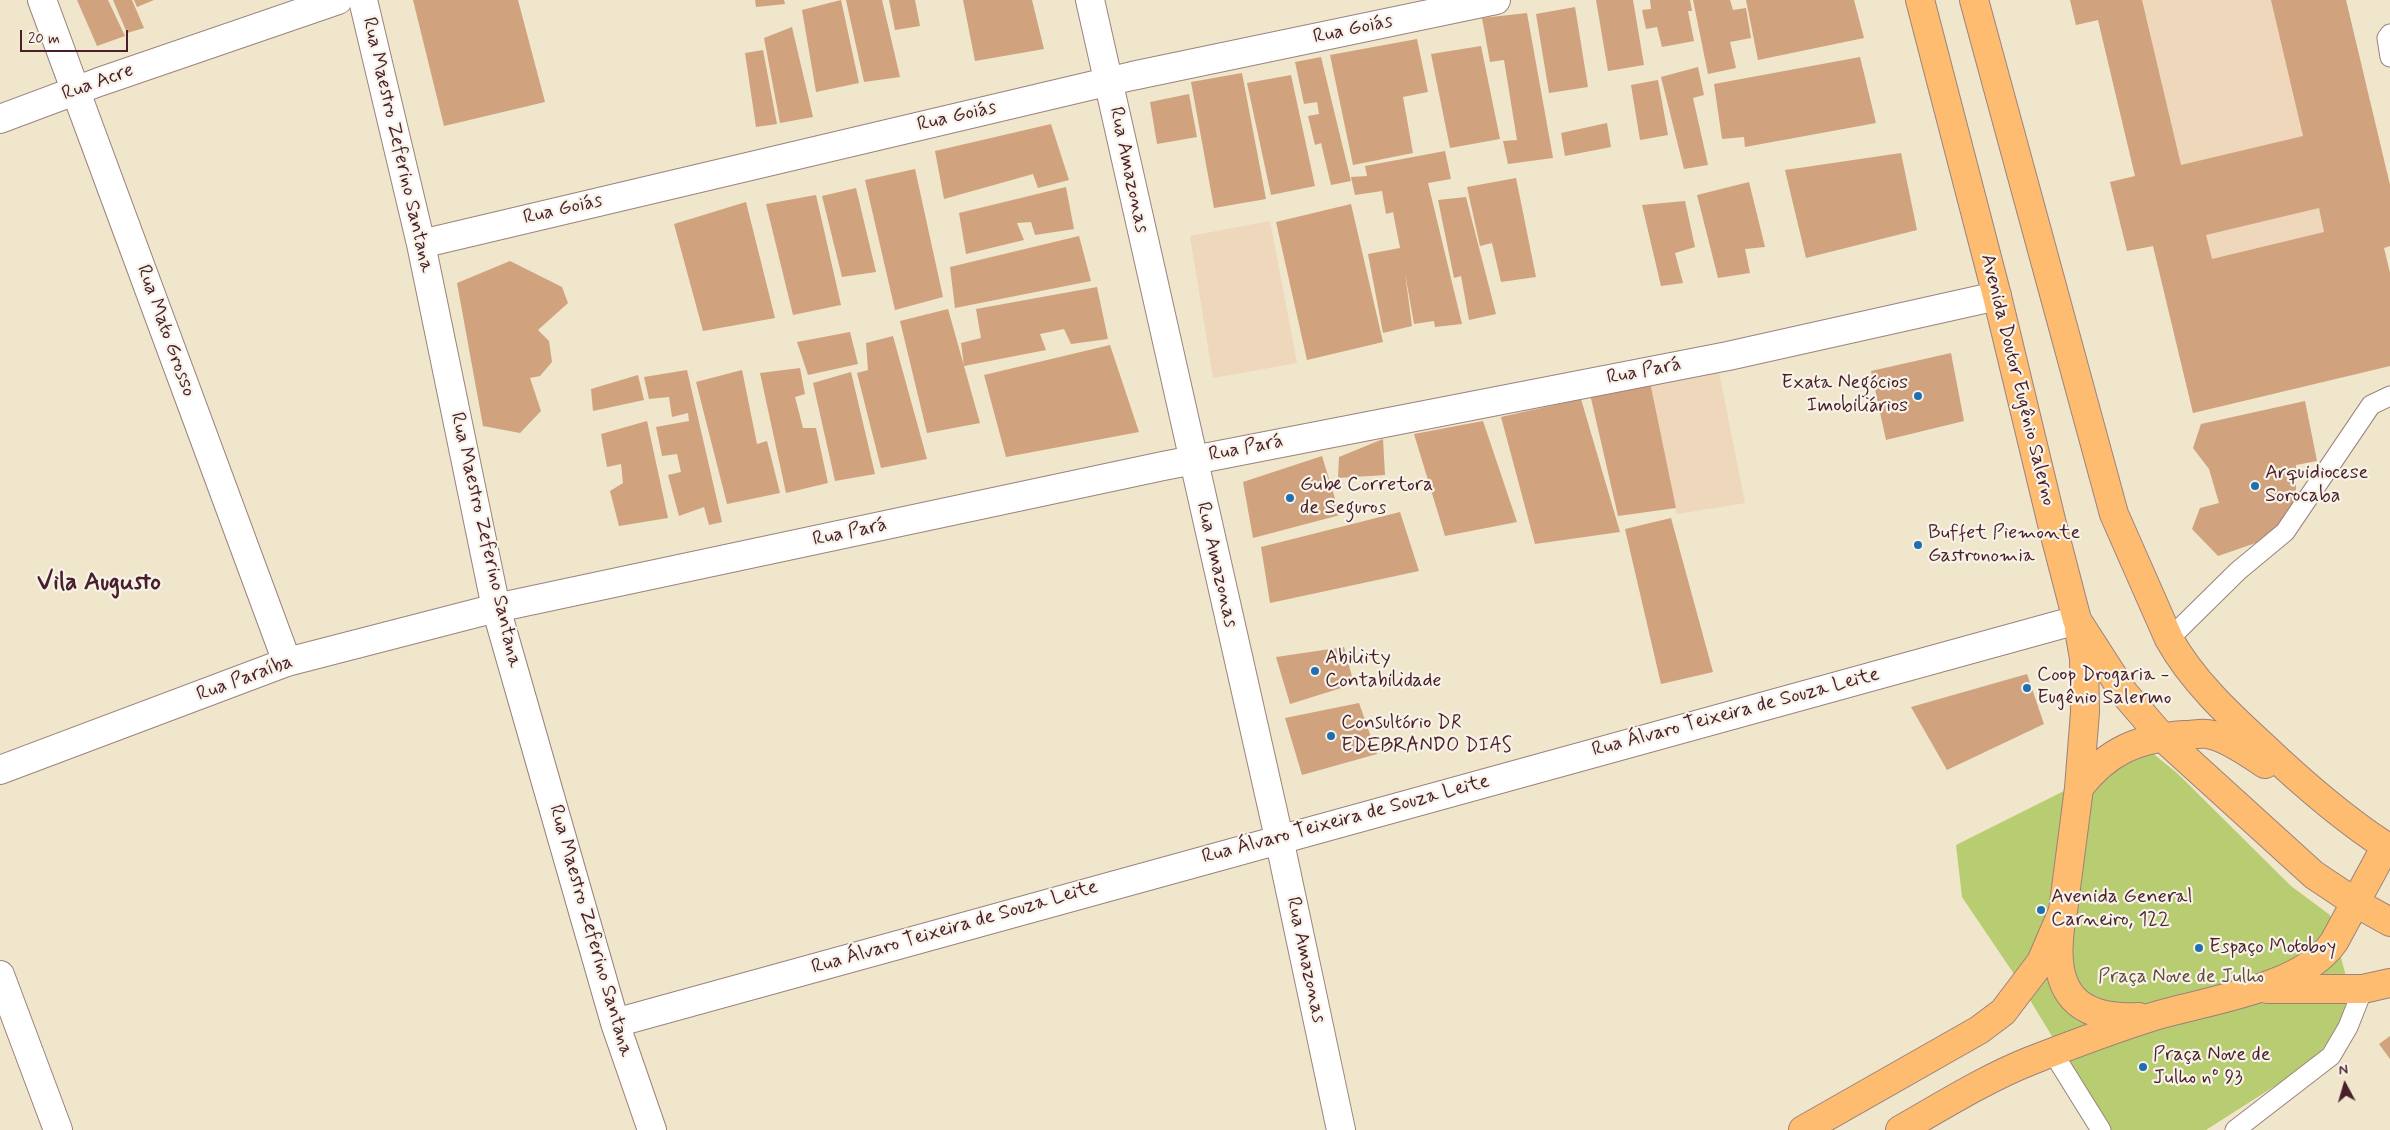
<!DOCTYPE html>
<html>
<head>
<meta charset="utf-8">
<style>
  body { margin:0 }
  #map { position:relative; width:2390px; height:1130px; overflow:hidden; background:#efe6cc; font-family:Mynerve,sans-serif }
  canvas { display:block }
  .north { position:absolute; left:2320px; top:1060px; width:50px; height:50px; -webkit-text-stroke:4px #f7f3e8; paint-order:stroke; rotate:354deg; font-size:14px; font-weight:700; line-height:20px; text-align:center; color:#4a1f2b }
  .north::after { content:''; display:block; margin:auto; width:18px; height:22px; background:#4a1f2b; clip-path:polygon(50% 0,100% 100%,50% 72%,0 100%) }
  .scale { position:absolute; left:20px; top:30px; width:108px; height:22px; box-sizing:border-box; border:2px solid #4a1f2b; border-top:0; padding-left:6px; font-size:15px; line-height:18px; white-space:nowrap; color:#4a1f2b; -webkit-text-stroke:4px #f7f3e8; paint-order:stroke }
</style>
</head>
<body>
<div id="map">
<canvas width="2390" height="1130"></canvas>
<div class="north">N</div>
<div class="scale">20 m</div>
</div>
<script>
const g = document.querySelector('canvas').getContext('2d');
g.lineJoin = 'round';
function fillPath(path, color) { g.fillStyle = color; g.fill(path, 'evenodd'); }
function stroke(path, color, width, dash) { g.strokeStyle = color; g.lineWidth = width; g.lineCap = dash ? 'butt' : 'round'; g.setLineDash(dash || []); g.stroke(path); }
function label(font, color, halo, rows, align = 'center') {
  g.font = font + ' Mynerve,sans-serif'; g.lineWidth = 4.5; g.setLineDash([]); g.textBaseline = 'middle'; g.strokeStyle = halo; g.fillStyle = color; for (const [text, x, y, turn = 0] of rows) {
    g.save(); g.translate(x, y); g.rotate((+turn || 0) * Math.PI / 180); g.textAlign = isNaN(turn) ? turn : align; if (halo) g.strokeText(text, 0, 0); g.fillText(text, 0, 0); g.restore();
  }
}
fillPath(new Path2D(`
  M2070,0H2346L2390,185V246L2384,248L2390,273V366L2193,413L2153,246L2127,251L2110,182L2135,176L2098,20L2076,25Z
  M1270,221L1297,363L1213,378L1190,236Z
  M1719,372L1745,503L1677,514L1650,382Z`), '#eed7bb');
fillPath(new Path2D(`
  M2145,747L2177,773L2291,886L2330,915L2350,992L2338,1028L2314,1061L2206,1130H2109L2016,977L1962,897L1956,845L2100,773Z`), '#b8cd71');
fillPath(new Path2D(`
  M77,0H108L125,36L97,46Z
  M113,0H132L144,28L127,33Z
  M134,0H154L137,7Z
  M413,0H518L545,102L444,126Z
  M755,0H784L785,4L756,7Z
  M841,0L859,83L816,92L802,10Z
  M846,0H882L900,77L864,82Z
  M889,0H915L920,26L895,30Z
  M963,0H1032L1044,49L975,61Z
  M1596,0H1633L1644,65L1608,71Z
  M1650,0H1690L1692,11H1688L1694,41L1662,47L1657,27L1646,29L1642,10L1651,9Z
  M1693,0H1730L1733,10L1746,8L1751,38L1730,42L1736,68L1708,74Z
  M1746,0H1854L1864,38L1758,60Z
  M2070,0H2142L2181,165L2303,136L2271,0H2346L2390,185V246L2384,248L2390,273V366L2193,413L2153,246L2127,251L2110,182L2135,176L2098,20L2076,25ZM2319,208L2324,232L2212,259L2206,235Z
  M1575,7L1588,87L1549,93L1536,14Z
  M1527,13L1553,158L1508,164L1503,141L1517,140L1504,60L1490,62L1482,18Z
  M792,27L813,117L780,123L764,38Z
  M1417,39L1428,92L1403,97L1413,153L1353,165L1330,55Z
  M1481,46L1500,139L1450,148L1431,54Z
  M763,50L777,124L756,127L745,53Z
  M1321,57L1351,181L1331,185L1321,143L1315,145L1308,116L1319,114L1317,102L1304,104L1295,62Z
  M1860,57L1876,123L1745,147L1744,137L1722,139L1714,84Z
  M1698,67L1704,95L1693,98L1708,165L1684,169L1661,77Z
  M1242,73L1266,199L1214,208L1191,82Z
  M1291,75L1315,186L1271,195L1247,83Z
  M1658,80L1668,135L1640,140L1631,85Z
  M1189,94L1197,137L1157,144L1150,102Z
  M1607,123L1611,147L1565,156L1561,133Z
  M1051,124L1069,180L1038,188L1033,174L944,199L935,151Z
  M1445,151L1451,179L1428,183L1462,324L1435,327L1434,321L1414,324L1405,273L1412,326L1383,333L1368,254L1400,248L1393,212L1386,214L1382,191L1355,195L1351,177L1367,176L1365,166Z
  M1901,153L1917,230L1806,258L1785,170Z
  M915,169L943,297L895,310L865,180Z
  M1516,178L1536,277L1501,282L1492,243L1480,246L1467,187Z
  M1749,182L1765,247L1745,249L1750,273L1718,278L1697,195Z
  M1066,187L1074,229L1035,235L1031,222L1017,223L1024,240L966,254L959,213Z
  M856,188L876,272L842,277L822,196Z
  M816,195L841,305L793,315L766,204Z
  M1466,197L1496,314L1469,320L1461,276L1454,278L1438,200Z
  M1685,201L1695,247L1675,253L1683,283L1661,286L1642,205Z
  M746,202L775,318L703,331L674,224Z
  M1351,204L1383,342L1307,360L1276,222Z
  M1079,236L1091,281L955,308L950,267Z
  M510,261L562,287L568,303L538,330L549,341L552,362L540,376L530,378L541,411L520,433L483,426L457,283Z
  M1097,287L1108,339L1071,344L1064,329L1040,334L1046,350L964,366L961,343L981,338L976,309Z
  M948,309L980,423L927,433L900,321Z
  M850,332L858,364L808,375L797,342Z
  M893,336L927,459L881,468L857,373L868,370L866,343Z
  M1110,345L1139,432L1006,457L984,375Z
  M1951,353L1964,421L1886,440L1871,371Z
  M800,368L805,394L795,397L803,428H816L828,483L786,493L760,373Z
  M687,370L722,522L709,525L704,507L679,516L668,475L681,472L677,454L662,456L656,427L689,421L688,413L672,417L669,397L649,399L644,377Z
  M742,370L757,444L767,441L780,493L727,504L696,382Z
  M851,372L875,474L835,481L813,383Z
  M638,375L644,400L593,411L591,389Z
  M1650,382L1676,508L1618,516L1590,394Z
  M1581,399L1620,532L1535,544L1501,417Z
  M2305,401L2317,461L2296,465V516L2276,536L2218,556L2192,529L2200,508L2219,503L2209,469L2193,448L2201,424Z
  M647,421L668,518L619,526L610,491L623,483L621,464L607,467L601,434Z
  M1483,421L1517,522L1445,536L1414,434Z
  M1383,439L1385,475L1338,478L1339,457Z
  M1322,456L1340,515L1253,538L1243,482Z
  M1400,512L1419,571L1270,603L1261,547Z
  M1671,518L1713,672L1661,684L1625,529Z
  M1344,647L1354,684L1290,704L1276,657Z
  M2027,674L2044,724L1947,770L1911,707Z
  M1359,703L1377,754L1302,775L1285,718Z
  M2390,1036V1059L2379,1044Z`), '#d0a27e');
const service = new Path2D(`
  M2390,34L2387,38L2390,57
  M2169,639L2238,571L2285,532L2371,405L2390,396
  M2053,1053L2101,1130
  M2235,1130L2331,1056L2348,1027L2363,989`);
const minor = new Path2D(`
  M42,0L287,662
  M363,0L421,244L496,608L615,1023L652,1130
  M1090,0L1279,838L1341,1130
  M0,119L99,82L338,0
  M421,244L1132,76L1496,0
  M0,770L287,662L496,608L1163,466L1728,356L1997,296
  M0,975L58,1130
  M615,1023L2077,620`);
const primary = new Path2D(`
  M1920,0L1997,296L2052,524L2077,620L2124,693L2161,736L2314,875L2356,903L2390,922
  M1974,0L2114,514L2169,639C2192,680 2227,713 2262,745C2302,783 2343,819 2390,849
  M2079,788C2107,751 2138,738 2184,735C2192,735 2200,733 2207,734C2225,736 2250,754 2265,764
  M2060,929C2052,992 2076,1020 2139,1017
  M2267,989H2363L2390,983
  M1803,1130L1979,1030L2003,1012L2041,962L2063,911L2079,788L2085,712L2084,658L2079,630
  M1900,1130C1942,1106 1985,1079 2030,1061C2071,1045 2113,1029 2155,1016C2208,1000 2301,989 2334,942L2386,846`);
stroke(service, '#9c827c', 21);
stroke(minor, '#9c827c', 30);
stroke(primary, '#9c827c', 30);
stroke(service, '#fff', 19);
stroke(minor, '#fff', 28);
stroke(primary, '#fdbc70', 28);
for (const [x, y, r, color] of [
  [1918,396,5,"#1f6fb2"],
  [2255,486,5,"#1f6fb2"],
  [1290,498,5,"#1f6fb2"],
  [1918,545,5,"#1f6fb2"],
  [1315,671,5,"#1f6fb2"],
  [2027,688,5,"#1f6fb2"],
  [1331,736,5,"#1f6fb2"],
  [2041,910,5,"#1f6fb2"],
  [2199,948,5,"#1f6fb2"],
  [2143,1067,5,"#1f6fb2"]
]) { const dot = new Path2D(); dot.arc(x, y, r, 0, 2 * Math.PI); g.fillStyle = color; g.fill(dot); stroke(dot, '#f7f3e8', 2); }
label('20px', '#4a1f2b', '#f7f3e8', [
  ["Rua Goiás",1353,30,-12],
  ["Rua Acre",98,83,-20],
  ["Rua Goiás",957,117,-13],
  ["Rua Maestro Zeferino Santana",397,145,77],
  ["Rua Amazonas",1128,170,78],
  ["Rua Goiás",563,210,-13],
  ["Rua Mato Grosso",165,331,70],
  ["Rua Pará",1644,372,-11],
  ["Avenida Doutor Eugênio Salerno",2017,380,76],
  ["Rua Pará",1246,449,-11],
  ["Rua Pará",850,533,-12],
  ["Rua Maestro Zeferino Santana",485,540,77],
  ["Rua Amazonas",1216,565,77],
  ["Rua Paraíba",245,679,-20],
  ["Rua Álvaro Teixeira de Souza Leite",1736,713,-15],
  ["Rua Álvaro Teixeira de Souza Leite",1346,820,-15],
  ["Rua Álvaro Teixeira de Souza Leite",955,928,-16],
  ["Rua Maestro Zeferino Santana",590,931,74],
  ["Rua Amazonas",1305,960,78]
]);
label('20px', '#4a1f2b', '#f7f3e8', [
  ["Exata Negócios",1908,384,"right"],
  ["Imobiliários",1908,407,"right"],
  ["Arquidiocese",2265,474],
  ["Sorocaba",2265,497],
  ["Gube Corretora",1300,486],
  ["de Seguros",1300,509],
  ["Buffet Piemonte",1928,534],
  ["Gastronomia",1928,557],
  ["Abiliity",1325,659],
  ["Contabilidade",1325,682],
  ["Coop Drogaria -",2037,676],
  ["Eugênio Salermo",2037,699],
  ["Consultório DR",1341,724],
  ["EDEBRANDO DIAS",1341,747],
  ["Avenida General",2051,898],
  ["Carneiro, 122",2051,921],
  ["Espaço Motoboy",2209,948],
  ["Praça Nove de",2153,1056],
  ["Julho nº 93",2153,1079]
], 'left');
label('20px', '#664a3c', '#f7f3e8', [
  ["Praça Nove de Julho",2181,978]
]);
label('bold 25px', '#4a1f2b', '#f7f3e8', [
  ["Vila Augusto",99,584]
]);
</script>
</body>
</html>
